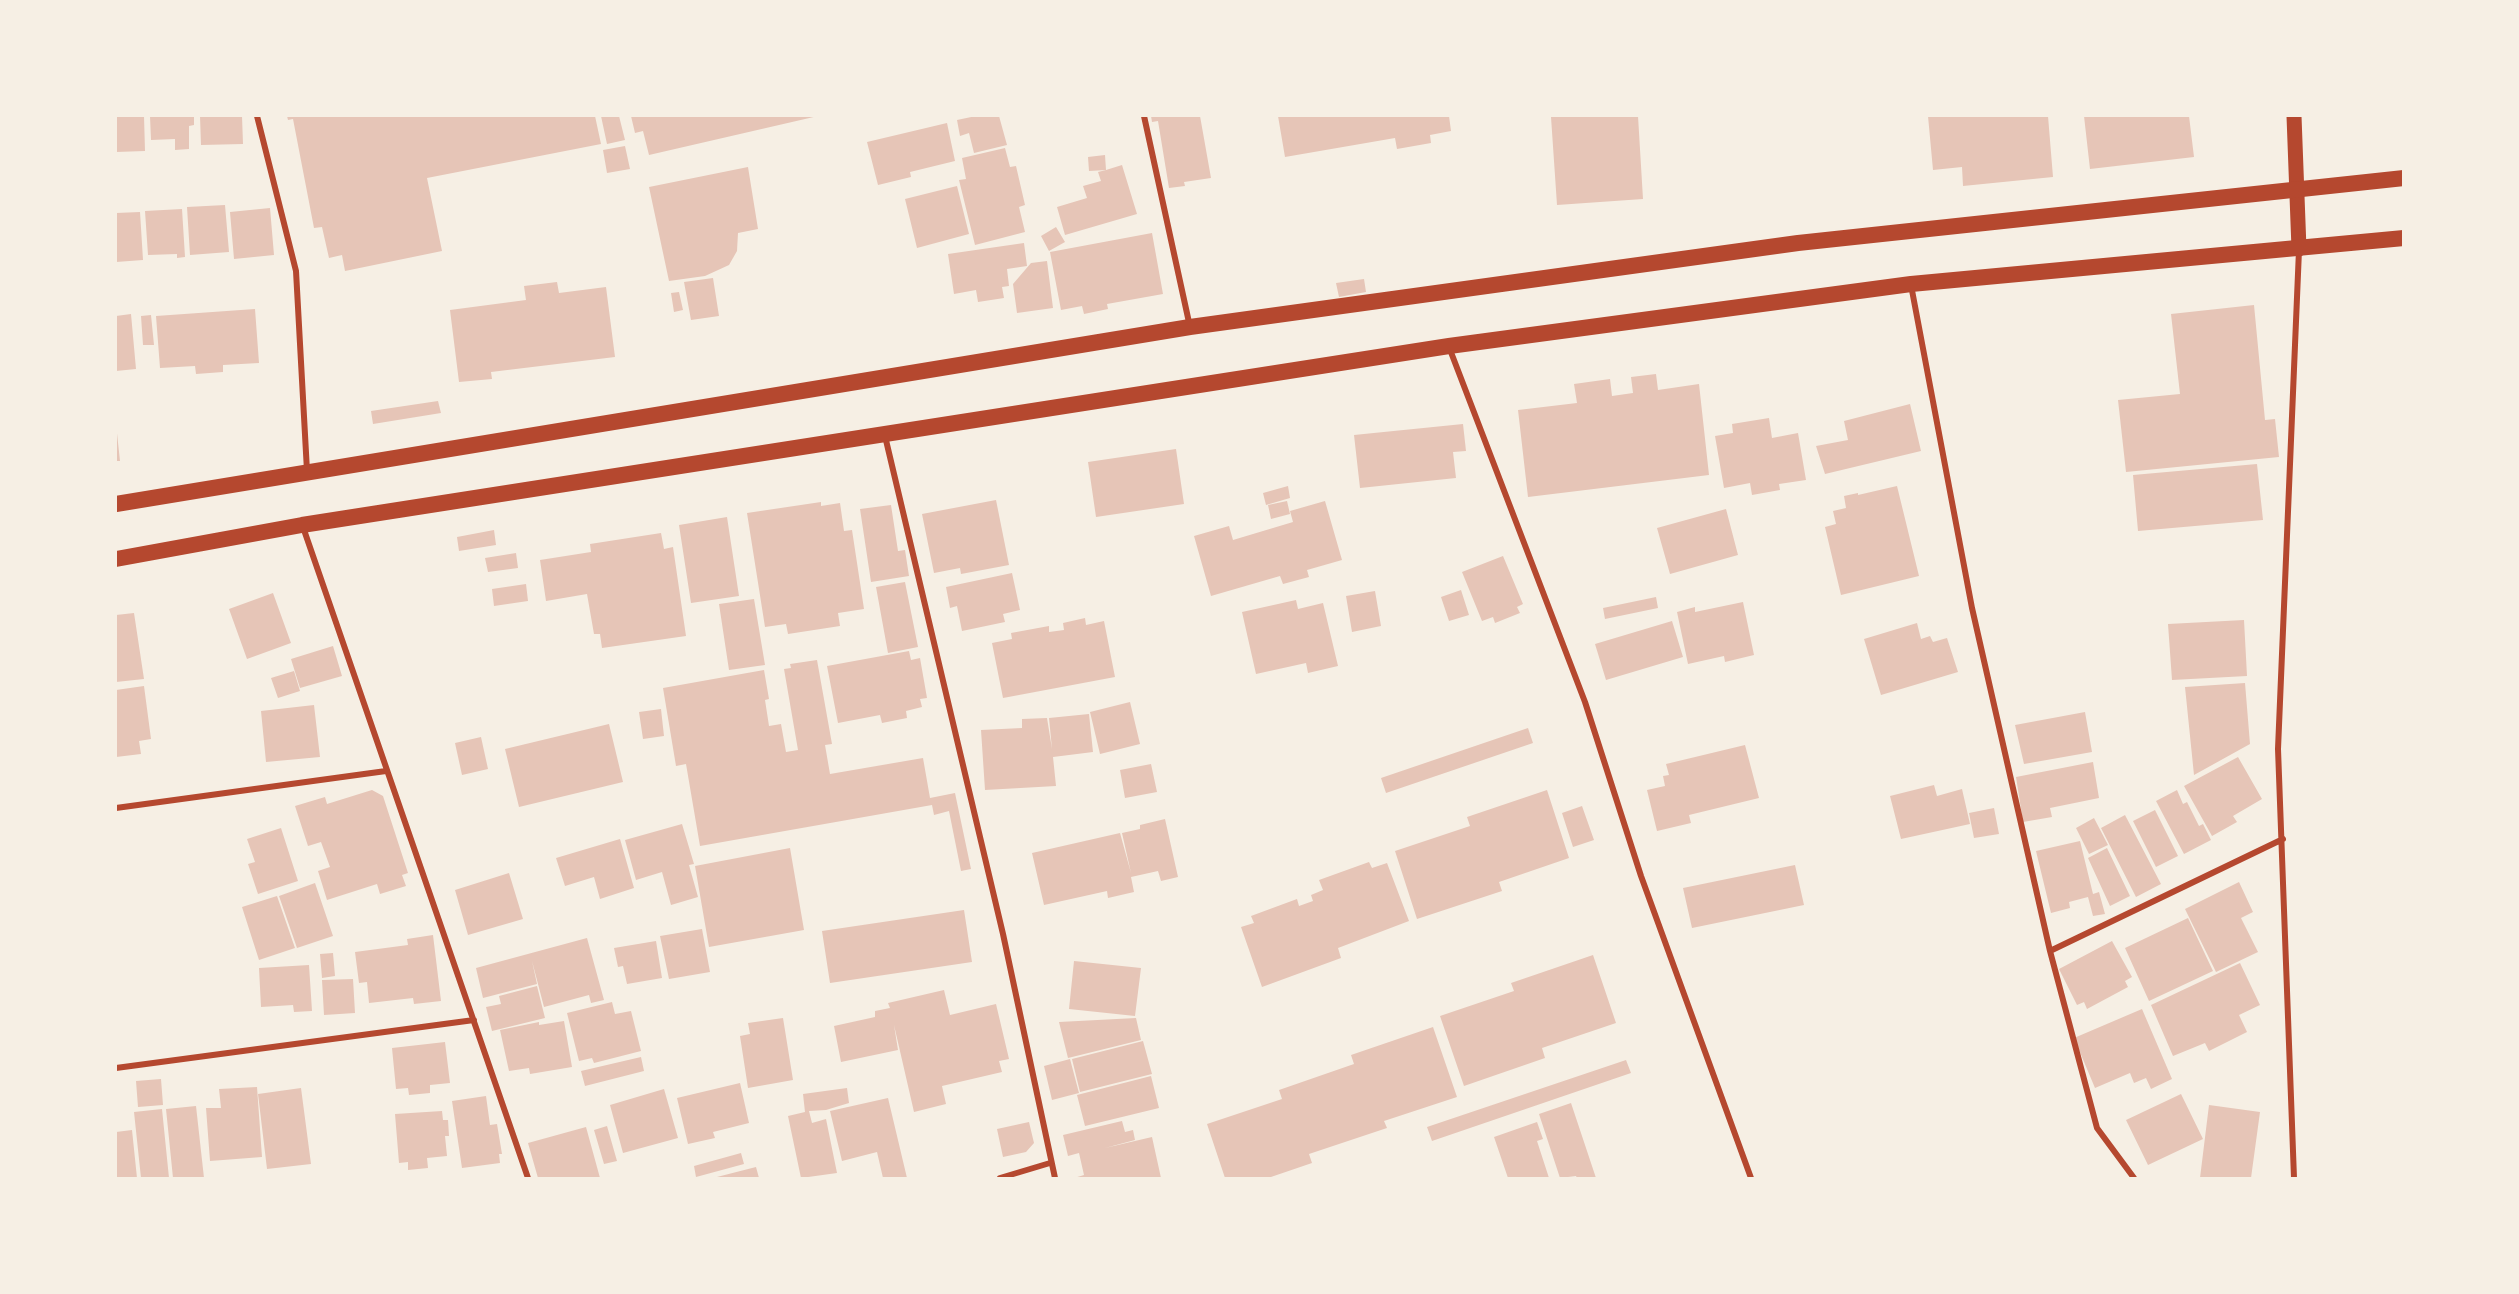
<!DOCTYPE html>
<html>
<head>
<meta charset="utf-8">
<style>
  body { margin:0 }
  #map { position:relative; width:2519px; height:1294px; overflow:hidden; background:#f6efe4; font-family:Arial,sans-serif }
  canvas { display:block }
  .frame { position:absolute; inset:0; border:117px solid #f6efe4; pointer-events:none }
</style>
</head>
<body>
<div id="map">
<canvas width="2519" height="1294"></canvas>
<div class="frame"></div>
</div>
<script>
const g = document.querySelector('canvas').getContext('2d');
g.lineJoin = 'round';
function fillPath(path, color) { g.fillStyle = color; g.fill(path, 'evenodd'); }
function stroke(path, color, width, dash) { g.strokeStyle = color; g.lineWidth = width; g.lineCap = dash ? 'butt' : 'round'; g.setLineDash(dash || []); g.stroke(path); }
fillPath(new Path2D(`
  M116,116H144L145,151L116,152Z
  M150,116H194V125L189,126V149L175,150V139L151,140Z
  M200,116H242L243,144L201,145Z
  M287,116H595L601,144L427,178L442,251L345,271L342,255L329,258L322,227L314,228L293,119L288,120Z
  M601,116H619L625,140L607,144Z
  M631,116H818L649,155L643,131L635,133Z
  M976,116H999L1007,145L974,153L969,133L960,136L957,120Z
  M1151,116H1200L1211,178L1184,182L1185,186L1169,188L1158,121L1152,122Z
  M1278,116H1449L1451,131L1430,135L1431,143L1397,149L1395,138L1285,157Z
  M1571,116H1638L1643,199L1557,205L1551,117Z
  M1928,116H2048L2053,177L1963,186L1962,167L1933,170Z
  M2084,116H2189L2194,157L2090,169Z
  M947,123L955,161L910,172L911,177L878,185L867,142Z
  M625,146L630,169L607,173L603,150Z
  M1005,148L1010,167L1016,166L1025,205L1019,207L1025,232L975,245L959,180L966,179L962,158Z
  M1105,155L1106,170L1122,165L1137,214L1065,235L1057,207L1087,198L1083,186L1101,181L1098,172L1106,170L1089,171L1088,157Z
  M748,167L758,229L738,233L737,251L729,265L705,276L669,281L649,187Z
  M957,186L969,234L917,248L905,199Z
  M225,205L229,252L190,255L187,207Z
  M270,208L274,255L234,259L230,212Z
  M182,209L185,257L177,258V254L148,255L145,211Z
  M140,212L143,260L116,262V213Z
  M1056,227L1065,242L1049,251L1041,236Z
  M1152,233L1163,294L1107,304L1108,309L1084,314L1082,306L1061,310L1050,252Z
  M1024,243L1027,266L1007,269L1009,286L1002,287L1004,298L978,302L976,290L954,294L948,254Z
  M1047,261L1053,308L1017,313L1013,284L1031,263Z
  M713,278L719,316L691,320L684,282Z
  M1364,279L1366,292L1339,297L1336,283Z
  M557,282L559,293L606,287L615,357L491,372L492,379L459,382L450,310L526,300L524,286Z
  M679,292L683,310L674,312L671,293Z
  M2254,305L2265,420L2275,419L2279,457L2126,472L2118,400L2180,394L2171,314Z
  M255,309L259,363L223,365V372L196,374L195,366L160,368L156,316Z
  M131,314L136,369L116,371V316Z
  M151,315L154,345H143L141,316Z
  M1656,374L1658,390L1699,384L1709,475L1528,497L1518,410L1577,403L1574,384L1610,379L1612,396L1633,393L1631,377Z
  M438,401L441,413L373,424L371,411Z
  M1910,404L1921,451L1825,474L1816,446L1848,440L1844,421Z
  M1769,418L1772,438L1798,433L1806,480L1779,484L1780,490L1752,495L1750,483L1724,488L1715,436L1733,433L1732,424Z
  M116,424L120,461H116Z
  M1463,424L1466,451L1453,452L1456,478L1360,488L1354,435Z
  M1176,449L1184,504L1096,517L1088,462Z
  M2257,464L2263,520L2138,531L2133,475Z
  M1288,486L1290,498L1266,505L1263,493Z
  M1897,486L1919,576L1841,595L1825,527L1836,524L1833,511L1846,508L1844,496L1858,493V495Z
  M996,500L1009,565L961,574L960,568L934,573L922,514Z
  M1287,501L1290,514L1271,519L1268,505Z
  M1325,501L1342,560L1307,570L1309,577L1283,584L1280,576L1211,596L1194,536L1229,526L1233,540L1293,522L1290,511Z
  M821,502V506L840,503L844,531L852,530L864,609L838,613L840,626L788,634L786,624L765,627L747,513Z
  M891,505L898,551L905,550L909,576L871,582L860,509Z
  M1726,509L1738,555L1670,574L1657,528Z
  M727,517L739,596L691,603L679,525Z
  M494,530L496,545L459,551L457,537Z
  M661,533L664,549L673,547L686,636L602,648L600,634H594L587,594L546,601L540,560L591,552L590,544Z
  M516,553L518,568L488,572L485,558Z
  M1503,556L1523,604L1517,607L1520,613L1495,623L1493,617L1482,621L1462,572Z
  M1012,573L1020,610L1003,614L1005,622L962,631L957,606L950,608L946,587Z
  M905,582L918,647L888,653L876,587Z
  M526,584L528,601L494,606L492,589Z
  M1461,590L1469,615L1449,621L1441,597Z
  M1375,591L1381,626L1352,632L1346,596Z
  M273,593L291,643L247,659L229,609Z
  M1656,597L1658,608L1605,619L1603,608Z
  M754,599L765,665L729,670L719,604Z
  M1296,600L1298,609L1323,603L1338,666L1308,673L1306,663L1256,674L1242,612Z
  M1743,602L1754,655L1725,662L1724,656L1688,664L1677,612L1695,607V612Z
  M134,613L144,679L116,682V615Z
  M1085,618L1086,625L1104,621L1115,677L1003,698L992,643L1012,639L1011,633L1049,626V632L1064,630L1063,623Z
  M2244,620L2247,676L2172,680L2168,624Z
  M1672,621L1683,657L1606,680L1595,644Z
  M1917,623L1921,639L1930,636L1933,642L1947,638L1958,672L1881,695L1864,639Z
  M333,646L342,676L300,688L291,659Z
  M909,651L911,660L920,658L927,698L920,699L922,707L906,711L907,718L882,723L880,715L838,723L827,666Z
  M817,660L832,744L825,745L830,774L923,758L930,798L955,793L971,869L961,871L949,811L934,815L932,805L700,846L686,764L676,766L663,688L764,670L769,699L765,700L769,726L781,724L786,752L798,750L784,669L791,668L790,664Z
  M294,671L300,691L278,698L271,678Z
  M2245,683L2250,744L2194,775L2185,687Z
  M144,686L151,739L139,741L141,754L116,757V690Z
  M1130,702L1140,744L1100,754L1090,712Z
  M314,705L320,757L266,762L261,711Z
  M661,709L664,736L643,739L639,712Z
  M2085,712L2092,752L2024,764L2015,725Z
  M1089,714L1093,752L1053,757L1056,786L985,790L981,730L1022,728V719L1047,718L1052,749L1049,718Z
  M609,724L623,782L519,807L505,749Z
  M1528,728L1533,743L1386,793L1381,778Z
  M481,737L488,769L462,775L455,743Z
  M1745,745L1759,798L1689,815L1691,823L1657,831L1647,790L1665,786L1663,776L1669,775L1666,764Z
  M2238,757L2262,799L2233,816L2237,822L2212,836L2184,786Z
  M2093,762L2099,798L2050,808L2052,817L2023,822L2016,777Z
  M1151,764L1157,792L1125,798L1120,770Z
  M1934,785L1937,796L1962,789L1970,824L1901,839L1890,796Z
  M372,790L383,796L408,873L402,875L406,886L380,894L377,884L327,900L318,871L330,867L321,842L308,846L295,806L325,797L327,804Z
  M1547,790L1569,858L1499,882L1502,891L1417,919L1395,851L1470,826L1467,817Z
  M2177,790L2183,804L2187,802L2199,826L2203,824L2211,840L2184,854L2156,801Z
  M1582,806L1594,840L1573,847L1562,813Z
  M1994,808L1999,834L1974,838L1969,813Z
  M2155,810L2178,856L2156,867L2133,821Z
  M2125,815L2161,884L2136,897L2101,828Z
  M2094,818L2108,845L2089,854L2076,828Z
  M1165,819L1178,877L1161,881L1158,871L1131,877L1134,892L1108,898L1107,891L1044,905L1032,853L1120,833L1131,873L1122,833L1140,829V825Z
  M682,824L694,864L689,865L698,897L671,905L662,872L636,880L625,840Z
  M281,828L298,881L258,894L248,864L255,862L247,839Z
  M620,839L634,888L600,899L594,877L565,886L556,858Z
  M2080,841L2093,894L2099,892L2105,914L2093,916L2088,897L2069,902L2070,908L2051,913L2036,851Z
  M790,848L804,930L709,947L695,866Z
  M2107,848L2130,896L2110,906L2088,858Z
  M1369,862L1372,868L1387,863L1409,921L1338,948L1341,958L1262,987L1241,927L1254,923L1251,916L1297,899L1299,906L1313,901L1311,895L1323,890L1319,880Z
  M1795,865L1804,905L1692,928L1683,888Z
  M509,873L523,919L468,935L455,890Z
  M2239,882L2253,912L2241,918L2258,952L2216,972L2185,909Z
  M315,883L333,936L297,948L279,896Z
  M277,896L295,948L259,960L242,907Z
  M964,910L972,962L830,983L822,931Z
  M2188,918L2213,971L2149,1001L2125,948Z
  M702,929L710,972L669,979L660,936Z
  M433,935L441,1001L414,1004L413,998L369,1003L367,982L359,983L355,952L408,945L407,939Z
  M587,938L604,1000L591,1003L589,995L544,1007L532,961L537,984L483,998L476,968Z
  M656,941L662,978L627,984L623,966L618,967L614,948Z
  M2112,941L2132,977L2125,981L2128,987L2087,1009L2084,1002L2077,1005L2059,969Z
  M333,953L335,976L322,978L320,954Z
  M1593,955L1616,1023L1542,1048L1545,1058L1464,1086L1440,1016L1514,991L1511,983Z
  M1074,961L1141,968L1135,1016L1069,1009Z
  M2240,963L2260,1005L2239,1015L2247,1032L2209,1051L2205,1043L2173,1056L2151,1005Z
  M309,965L312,1011L294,1012L293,1005L261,1007L259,968Z
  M353,979L355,1013L324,1015L322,980Z
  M537,986L545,1018L492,1031L486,1007L501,1004L499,996Z
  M944,990L950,1015L996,1004L1009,1059L999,1061L1002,1072L942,1086L946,1104L914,1112L894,1025L898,1050L841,1062L834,1026L875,1017V1011L890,1008L888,1003Z
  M612,1002L615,1014L631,1011L641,1051L594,1063L592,1058L579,1061L567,1013Z
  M2142,1009L2172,1079L2151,1089L2146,1078L2134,1083L2130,1073L2095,1088L2074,1038Z
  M783,1018L793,1080L748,1088L740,1036L750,1034L748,1023Z
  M1136,1018L1141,1040L1068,1058L1059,1022Z
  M564,1021L572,1067L530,1074L529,1068L509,1071L500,1030L539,1022V1025Z
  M1433,1027L1457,1097L1384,1121L1387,1128L1309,1154L1312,1163L1268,1178H1225L1207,1124L1282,1099L1279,1090L1354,1064L1351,1055Z
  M1143,1041L1152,1074L1080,1092L1072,1059Z
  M445,1042L450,1083L430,1085V1093L409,1095L408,1088L396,1089L392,1048Z
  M641,1057L644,1071L585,1086L581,1071Z
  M1070,1059L1079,1093L1052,1100L1044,1066Z
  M1626,1060L1631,1073L1432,1141L1427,1127Z
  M1151,1076L1159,1108L1085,1126L1077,1095Z
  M161,1079L163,1105L138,1107L136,1081Z
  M740,1083L749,1123L713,1132L715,1138L688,1144L677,1098Z
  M257,1087L262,1157L210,1161L206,1108H221L219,1089Z
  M301,1088L311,1164L267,1169L258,1094Z
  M847,1088L849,1103L826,1110L809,1111L812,1123L826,1119L837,1173L801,1178L788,1116L805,1112L803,1094Z
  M664,1089L678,1138L623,1153L610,1105Z
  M2181,1094L2203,1139L2148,1165L2126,1120Z
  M486,1096L490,1125L497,1124L502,1154H499L500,1163L462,1168L452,1101Z
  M888,1098L907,1178H883L877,1152L842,1161L830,1111Z
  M1571,1103L1596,1178H1577L1576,1176L1560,1178L1539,1114Z
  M2209,1105L2260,1112L2251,1178H2200Z
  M196,1106L204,1178H173L166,1109Z
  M162,1109L169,1178H141L134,1112Z
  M442,1111L443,1120H448L449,1136H445L447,1156L427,1158L428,1168L408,1170V1162L399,1163L395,1114Z
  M1122,1121L1125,1132L1133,1130L1135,1140L1105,1148L1152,1137L1161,1178H1074L1084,1175L1079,1153L1068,1156L1063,1135Z
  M1029,1122L1034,1143L1026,1152L1003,1157L997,1129Z
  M1537,1122L1543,1139L1537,1141L1549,1178H1508L1494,1137Z
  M607,1126L617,1161L604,1164L594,1130Z
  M586,1127L600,1178H538L528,1143Z
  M132,1130L137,1178H116V1132Z
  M741,1153L744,1164L696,1177L694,1166Z
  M756,1167L759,1178H713Z`), '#e6c5b7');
stroke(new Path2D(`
  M257,116L296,271L307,471
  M1144,116L1190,327
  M1911,285L1972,608L2050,951L2097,1128L2134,1178
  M1449,347L1585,702L1641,876L1751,1178
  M885,436L1003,934L1055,1178
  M303,527L528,1178
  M116,808L386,771
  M2050,951L2283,839
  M116,1068L474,1020
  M1000,1178L1050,1163
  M2294,1178L2278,749L2299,250`), '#b5482f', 6);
stroke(new Path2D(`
  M2294,116L2299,249`), '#b5482f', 15);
stroke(new Path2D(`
  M116,504L1190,327L1798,243L2404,178
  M116,559L302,525L1449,346L1911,284L2404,238`), '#b5482f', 16);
</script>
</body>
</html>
